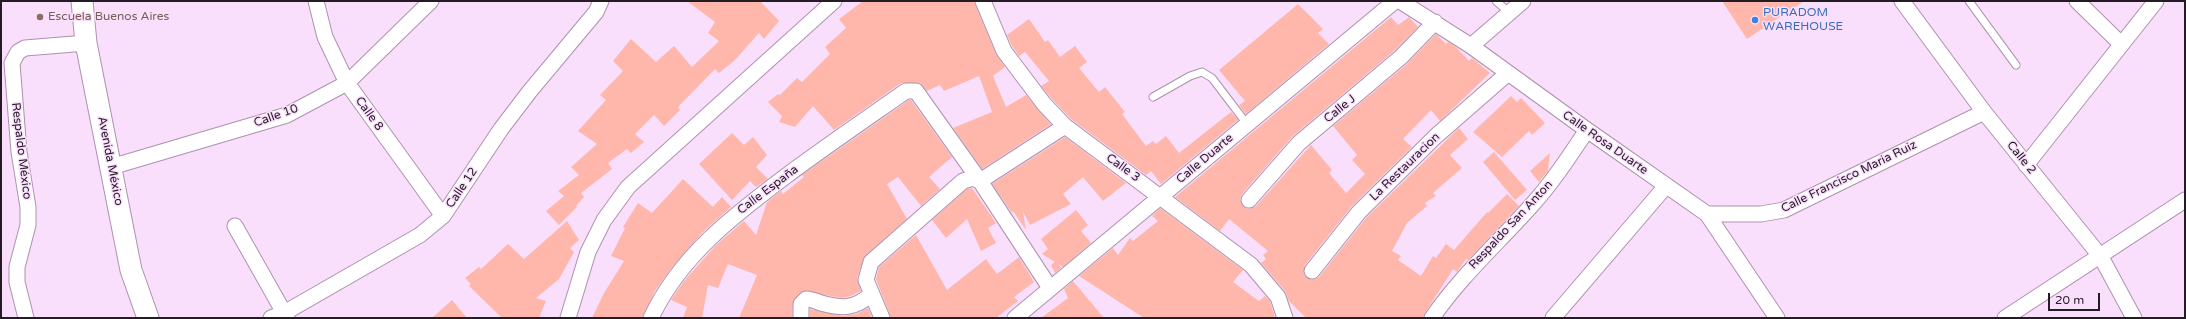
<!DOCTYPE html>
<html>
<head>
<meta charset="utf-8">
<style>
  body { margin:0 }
  #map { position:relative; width:2186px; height:319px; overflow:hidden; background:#fadffd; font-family:"Varela Round",sans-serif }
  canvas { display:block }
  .frame { position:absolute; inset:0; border:2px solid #251b25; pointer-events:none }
  .scale { position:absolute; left:2048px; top:293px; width:52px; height:18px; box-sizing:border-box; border:2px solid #251b25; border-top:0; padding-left:5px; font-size:12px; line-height:14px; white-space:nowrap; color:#251b25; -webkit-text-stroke:3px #fadffd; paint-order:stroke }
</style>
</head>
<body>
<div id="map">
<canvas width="2186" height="319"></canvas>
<div class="frame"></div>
<div class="scale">20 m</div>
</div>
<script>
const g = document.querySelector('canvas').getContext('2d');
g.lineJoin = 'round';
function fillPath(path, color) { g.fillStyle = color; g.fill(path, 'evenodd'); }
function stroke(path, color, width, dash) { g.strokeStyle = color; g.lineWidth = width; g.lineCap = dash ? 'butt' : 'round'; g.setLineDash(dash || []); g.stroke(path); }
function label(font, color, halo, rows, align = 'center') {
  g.font = font + ' "Varela Round",sans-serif'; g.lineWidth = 3; g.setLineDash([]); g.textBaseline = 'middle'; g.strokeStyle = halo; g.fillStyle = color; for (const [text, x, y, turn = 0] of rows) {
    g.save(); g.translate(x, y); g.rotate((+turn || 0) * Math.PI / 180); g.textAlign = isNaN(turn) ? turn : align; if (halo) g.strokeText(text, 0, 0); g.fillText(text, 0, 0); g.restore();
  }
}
fillPath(new Path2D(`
  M687,1H760L779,21L764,39L759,33L735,60L719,73L715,69L678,107L680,110L664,126L654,115L635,134L644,142L631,153L627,149L608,163L612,169L581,193L584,197L576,206L577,207L559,225L546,211L564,196L558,191L579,175L571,167L597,144L578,131L606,100L600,95L623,71L613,61L631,39L656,62L674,46L692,67L719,41L708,33L715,22Z
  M863,1H974L996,54L1005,67L993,76L1006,107L1026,95L1051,124L982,169L953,128L992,112L979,76L944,91L940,85L927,91L920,83H901L834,130L813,106L795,127L779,122L782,116L768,102L778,94L780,95L797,78L802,82L830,54L825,47L846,28L839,19Z
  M1722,1H1804L1747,39Z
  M1298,4L1323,29L1318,33L1329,44L1246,114L1239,105L1245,101L1219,70Z
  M1391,17L1398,25L1409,17L1418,27L1395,50L1292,137L1242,194L1240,199L1243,206L1248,209L1256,206L1311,145L1332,170L1329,173L1346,193L1365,174L1352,160L1357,155L1333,126L1407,64L1436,34L1446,44L1448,42L1455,46L1469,61L1472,58L1490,73L1440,121L1431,110L1403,139L1412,147L1352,206L1305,265L1304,275L1311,280L1319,277L1366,218L1459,128L1468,139L1450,155L1462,168L1433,193L1436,196L1425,203L1427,206L1407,223L1392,251L1401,256L1398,260L1421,276L1433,256L1436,258L1446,244L1454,250L1487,212L1488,213L1507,194L1519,206L1468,260L1466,259L1457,272L1453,269L1422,318H1306L1289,301L1285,291L1261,263L1266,259L1263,255L1268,251L1229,219L1220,231L1175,197Z
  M1029,19L1045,42L1048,40L1060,57L1075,46L1087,62L1079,68L1099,92L1105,87L1125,112L1122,114L1146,146L1153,141L1156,144L1166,136L1179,153L1231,112L1238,120L1161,184L1151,171L1146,175L1071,119L1051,98L1041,86L1049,81L1025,52L1019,56L1012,46L1007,35Z
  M1511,96L1517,102L1521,98L1545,123L1532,135L1529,131L1502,157L1473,132Z
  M909,100H911L952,157L929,177L940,189L921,206L898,177L887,184L907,219L865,256L857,278L861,291L851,296L842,298L803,291L793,301L792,318H739L757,275L728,264L718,288L708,285L702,318H683L687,307L671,300L684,281L716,245L744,221L756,235L767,202L781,191L783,194L804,177L802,175Z
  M732,133L744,145L753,137L767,155L756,167L768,179L756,187L750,181L732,200L699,164Z
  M1065,137L1126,183L1103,201L1083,177L1063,194L1071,204L1030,225L1023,212L1026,230L1013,211L1012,213L992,184Z
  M1494,152L1527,190L1515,200L1483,162Z
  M1550,153L1548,171L1539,182L1530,171Z
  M683,179L713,207L722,197L731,207L703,232L670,270L655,291L642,318H592L604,293L624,261L611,256L625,228L623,227L638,203L652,213Z
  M972,188L996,223L988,228L996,243L981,251L967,219L946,238L932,220L967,189Z
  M1160,208L1243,270L1233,282L1259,301L1265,296L1270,301L1275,318H1144L1079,276L1113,248L1118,255L1130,238L1133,241L1158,221L1152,216Z
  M1076,210L1088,225L1081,231L1091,243L1063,267L1058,264L1061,268L1055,273L1051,265L1055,262L1042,254L1048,249L1041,239Z
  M567,221L579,240L570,248L574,252L559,279L536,298L546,301L539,318H502L469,286L471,284L465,278L479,267L481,269L508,244L524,259Z
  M916,235L947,290L986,259L997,274L1019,257L1034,282L1014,297L1018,301L996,318H891L876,279L879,267Z
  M1073,281L1104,318H1041L1068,298L1064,289Z
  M452,300L467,318H432Z
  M868,308L872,318H810V309L843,316L856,314Z`), '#ffb7ac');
const lane = new Path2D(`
  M1496,1L1510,13
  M1969,1L2016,65
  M1153,97L1190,76L1202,72L1212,78L1247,124`);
const street = new Path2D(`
  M316,1L325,37L347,83L443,216
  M983,1L1004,51L1044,104L1065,126L1251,265L1278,297L1285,318
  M1400,1L1471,46L1587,130L1707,214L1777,318
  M1902,1L1984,112L2101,257L2134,318
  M2077,1L2121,44
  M1471,46L1523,1
  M2026,165L2156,1
  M111,167L287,115L347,83L431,1
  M1249,200L1299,143L1401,57L1435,22
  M1707,214H1761L1784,210L1984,112
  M235,226L287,318
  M1312,271L1359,212L1436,136L1507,74
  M26,318L17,282V267L28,225V207L19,152L12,63L18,52L25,48L86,43
  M271,318L284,313L420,235L443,216L501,129L530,91L596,12L601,1
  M568,318L588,252L604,220L628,187L834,1
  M651,318C680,256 733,216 786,176C825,147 866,119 906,91H916L980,181L1050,288
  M801,318V304L806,299C811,299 816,301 821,303C843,309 854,309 872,294
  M882,318L866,280L871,262L963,181L973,178L980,181L1065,126
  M1015,318L1395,1
  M1432,318C1460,277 1497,244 1531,206C1552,183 1569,157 1587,130
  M1553,318L1666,186
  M2005,318L2185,200`);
const secondary = new Path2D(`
  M82,1L86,43L131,270L148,318`);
stroke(lane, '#ac92ae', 9);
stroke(street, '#ac92ae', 17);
stroke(secondary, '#ac92ae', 23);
stroke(lane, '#fff', 7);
stroke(street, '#fff', 15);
stroke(secondary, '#fff', 21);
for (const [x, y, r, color] of [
  [40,17,4,"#8d6e63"],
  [1755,20,4,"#3f7fe0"]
]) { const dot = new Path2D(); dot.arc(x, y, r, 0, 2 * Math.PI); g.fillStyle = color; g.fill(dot); stroke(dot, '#fadffd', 1.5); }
label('12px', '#366cbe', '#fadffd', [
  ["PURADOM",1763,13],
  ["WAREHOUSE",1763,27]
], 'left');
label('12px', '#785e54', '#fadffd', [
  ["Escuela Buenos Aires",48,17]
], 'left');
label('12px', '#251b25', '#fadffd', [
  ["Calle J",1340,109,-39],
  ["Calle 8",369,114,54],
  ["Calle 10",276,116,-20],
  ["Calle Rosa Duarte",1605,143,35],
  ["Respaldo México",21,151,83],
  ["Calle 2",2021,158,51],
  ["Calle Duarte",1205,159,-40],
  ["Avenida México",110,161,79],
  ["La Restauracion",1405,167,-44],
  ["Calle 3",1123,168,36],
  ["Calle Francisco Maria Ruiz",1849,177,-26],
  ["Calle 12",462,188,-56],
  ["Calle España",768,190,-37],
  ["Respaldo San Anton",1511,225,-47]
]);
</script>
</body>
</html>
